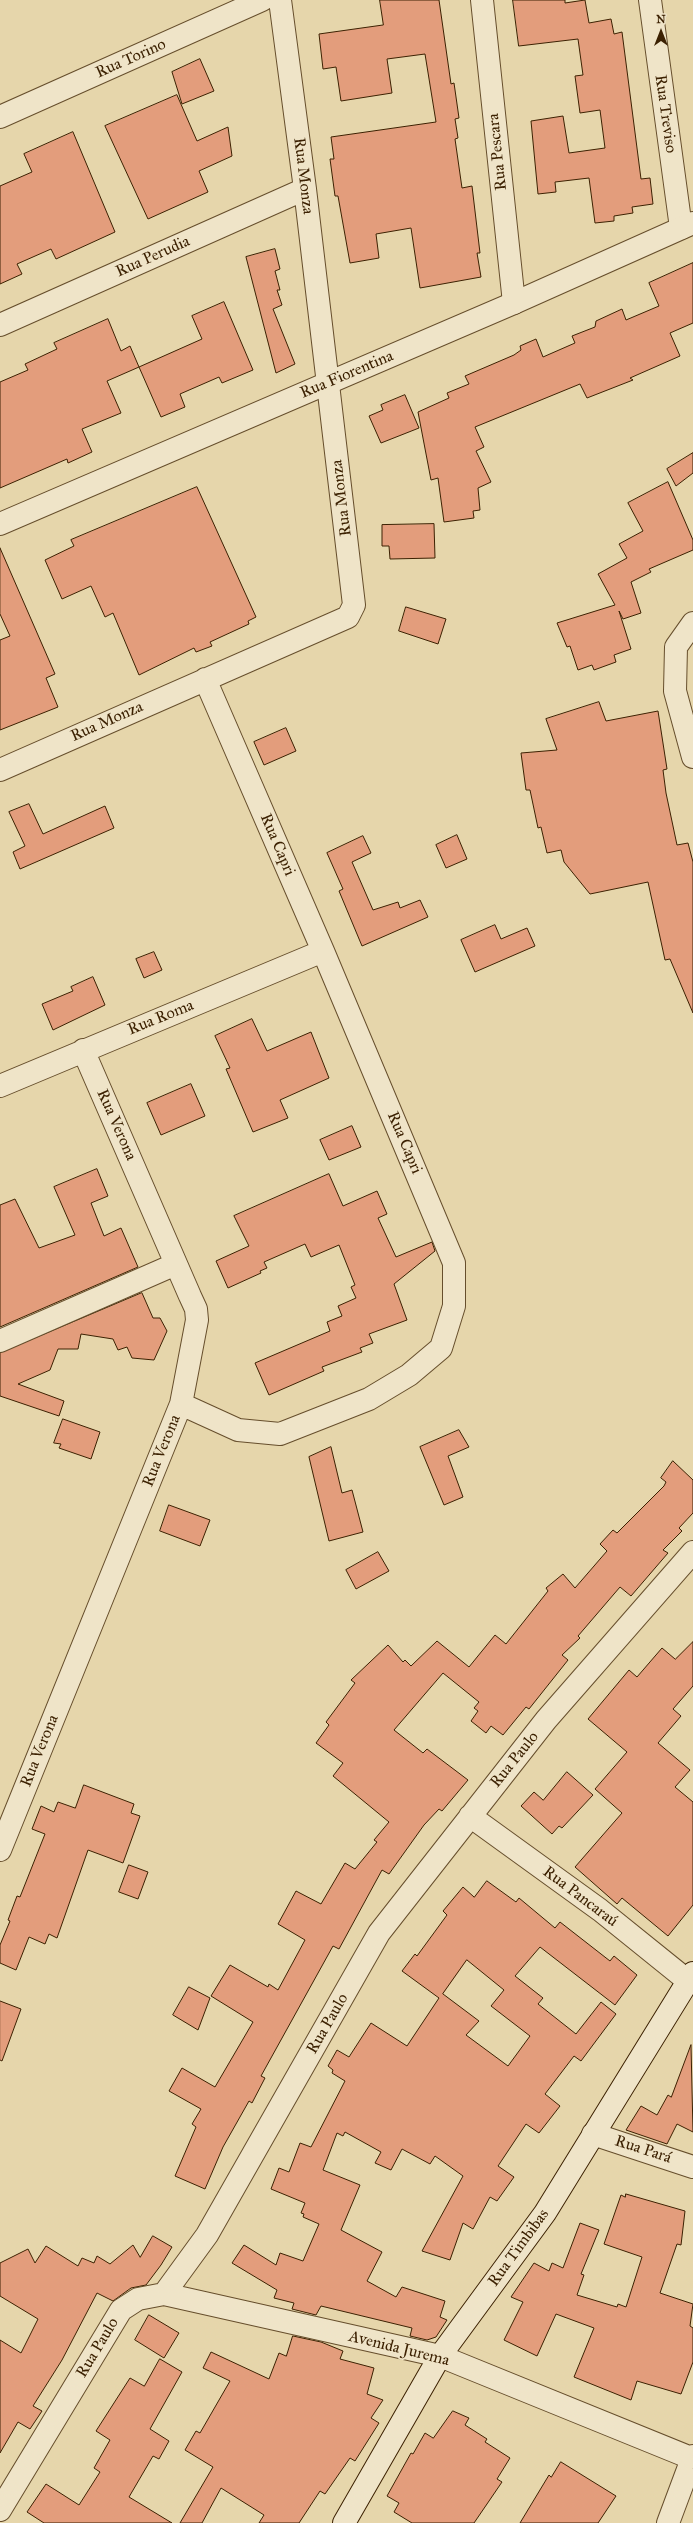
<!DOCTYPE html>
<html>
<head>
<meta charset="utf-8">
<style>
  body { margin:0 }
  #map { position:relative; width:693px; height:2523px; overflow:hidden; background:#e6d6ab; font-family:"IM FELL Great Primer",serif }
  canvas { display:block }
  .north { position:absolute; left:641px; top:12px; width:40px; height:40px; -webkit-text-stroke:3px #efe4c8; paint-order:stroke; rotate:0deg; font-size:11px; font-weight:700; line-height:16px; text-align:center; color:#3c2102 }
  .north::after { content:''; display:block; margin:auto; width:14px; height:18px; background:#3c2102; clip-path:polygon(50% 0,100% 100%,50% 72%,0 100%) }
</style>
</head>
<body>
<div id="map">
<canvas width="693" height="2523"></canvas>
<div class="north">N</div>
</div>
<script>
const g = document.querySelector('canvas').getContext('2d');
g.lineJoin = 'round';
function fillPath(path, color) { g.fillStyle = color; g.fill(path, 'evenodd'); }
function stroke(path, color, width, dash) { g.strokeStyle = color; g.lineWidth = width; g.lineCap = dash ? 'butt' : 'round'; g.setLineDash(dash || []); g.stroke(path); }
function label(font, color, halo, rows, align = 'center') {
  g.font = font + ' "IM FELL Great Primer",serif'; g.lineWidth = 3.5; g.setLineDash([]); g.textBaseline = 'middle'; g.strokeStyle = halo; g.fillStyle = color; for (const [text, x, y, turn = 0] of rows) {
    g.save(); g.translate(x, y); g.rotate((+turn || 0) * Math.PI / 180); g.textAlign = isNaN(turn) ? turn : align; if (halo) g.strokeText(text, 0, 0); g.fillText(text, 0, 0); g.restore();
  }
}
const building = new Path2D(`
  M380,0H439L451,84L454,83L459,118L455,119L458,138L455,139L462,188L472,186L480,253H477L481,277L420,288L411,228L376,234L379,258L350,263L338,196H335L330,159H334L331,137L436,122L425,54L387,59L392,93L341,101L336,67L323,69L319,34L383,25Z
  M513,0H565V3L585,0L589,23L611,19L614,34L622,32L641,179L650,178L653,204L632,207L633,213L614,216V221L595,223L589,178L555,182L556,192L538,194L531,121L563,116L569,153L605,148L600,110L580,113L575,76L583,75L578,39L519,46Z
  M200,59L214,91L182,104L172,72Z
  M177,95L197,141L228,127L232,156L199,171L208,192L148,219L105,126Z
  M73,132L115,232L56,259L51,249L17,264L22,274L0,284V186L32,172L24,154Z
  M275,249L280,269L275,271L280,290H277L282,305L273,309L295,364L276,373L246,257Z
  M693,263V323L670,333L680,356L630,378L633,380L587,398L580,384L475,427L484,447L476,451L491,482L478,488L480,510L473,511L474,518L444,522L438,478L431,480L418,412L449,398L447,393L469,384L465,376L514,355L521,350L520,346L536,339L543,357L575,343L572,336L595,327L596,321L622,309L626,320L659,306L649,283Z
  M224,302L253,370L222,383L219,377L180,394L185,407L161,417L139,367L202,339L192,316Z
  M108,319L121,351L130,346L139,367L107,381L121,413L82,429L92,452L68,463L67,459L0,488V382L28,370L25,364L57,349L54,343Z
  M405,395L419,428L381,443L369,416L383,410L381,405Z
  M693,453V473L676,486L667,469Z
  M668,482L693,540V550L649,569L651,572L631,582L641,613L623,619L619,611L631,649L614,655L616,662L594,670L592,665L578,670L570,646L567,647L557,623L615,605L598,574L627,558L619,544L643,531L628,503Z
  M197,487L256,617L248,621L249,624L210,642L212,646L196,652L194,648L139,675L113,613L105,617L91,586L62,599L45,560L74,546L71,540Z
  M434,524L435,558L390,559L389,546H382V525Z
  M0,548L55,674L46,678L58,707L0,730V640L10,636L0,614Z
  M406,607L446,619L438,644L399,631Z
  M599,702L606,721L658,711L667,769L663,770L666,793L677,845L688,843L693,862V1013L670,959L665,960L648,882L590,894L564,862L561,850L547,853L541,827L538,828L530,790H526L521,753L557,750L546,719Z
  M286,728L296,751L264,765L254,742Z
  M29,804L43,834L105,806L114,828L20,869L13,852L25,846L9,812Z
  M457,835L467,859L446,868L436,845Z
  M363,836L371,853L352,862L373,910L398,902L400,908L420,900L428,917L362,946L339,891L343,889L327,853Z
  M495,925L501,939L527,928L535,946L475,972L461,940Z
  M154,952L162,970L144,978L136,959Z
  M93,977L105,1005L53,1030L42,1004L73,991L71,987Z
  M252,1019L267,1051L311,1032L329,1078L280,1100L288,1118L253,1132L226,1069L230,1068L215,1036Z
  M191,1084L205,1116L161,1135L147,1103Z
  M352,1126L361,1147L329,1160L320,1140Z
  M97,1169L108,1196L91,1203L104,1236L121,1228L138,1267L0,1327V1205L15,1199L39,1248L75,1235L54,1187Z
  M329,1174L343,1206L377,1191L387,1214L378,1218L396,1257L432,1242L435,1251L394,1284L407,1320L369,1334L373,1343L360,1348L362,1352L322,1367L324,1371L269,1395L255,1363L330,1331L327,1322L342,1316L338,1306L356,1298L351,1287L355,1285L339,1245L311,1257L305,1244L264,1262L267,1268L260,1271L261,1273L228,1288L216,1261L249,1246L234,1216Z
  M142,1293L153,1318H160L167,1331L154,1360L132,1358L127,1347L118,1350L113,1339L81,1334L78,1349H58L50,1370L18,1384L64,1401L59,1416L0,1396V1353Z
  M63,1419L100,1432L91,1459L59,1448L61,1444L54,1443Z
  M459,1430L469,1447L448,1456L463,1497L444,1505L420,1447Z
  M331,1447L342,1493L352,1490L363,1532L329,1541L309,1457Z
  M673,1461L693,1480V1513L679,1528L682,1531L663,1550L668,1553L631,1596L620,1587L578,1636L580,1638L562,1655L568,1660L529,1709L526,1707L503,1735L491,1726L486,1733L471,1721L478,1711L474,1708L479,1702L443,1673L394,1730L423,1753L427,1749L468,1780L442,1811L439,1809L424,1825L389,1874L382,1870L339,1949L333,1946L261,2076L265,2078L252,2103L249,2101L223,2147L205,2189L175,2176L196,2127L192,2124L201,2109L169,2091L182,2068L215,2087L253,2022L211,1996L230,1965L268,1987L269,1984L278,1990L305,1940L278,1924L296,1891L321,1904L345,1863L355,1869L377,1842L374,1840L389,1822L333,1776L343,1763L316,1743L329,1725L326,1722L355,1683L351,1680L388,1645L403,1662L405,1660L411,1666L437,1641L469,1667L495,1635L506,1644L548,1591L546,1588L563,1574L575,1588L607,1551L600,1544L613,1530L617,1533L664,1486L666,1482L661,1478Z
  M169,1505L210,1520L200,1546L160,1531Z
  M378,1552L389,1571L356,1589L346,1570Z
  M693,1642V1686L673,1709L681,1716L658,1743L690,1770L675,1787L693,1802V1905L668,1936L622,1898L617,1904L575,1867L622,1813L595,1789L627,1752L588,1719L629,1670L637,1677L662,1648L675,1659Z
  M567,1772L593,1795L562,1828L559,1826L552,1834L521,1806L534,1792L543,1800Z
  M84,1785L134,1804L131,1813L140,1816L123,1863L88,1850L57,1938L49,1934L45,1944L29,1937L16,1970L0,1963V1945L10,1921L8,1920L17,1896L20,1897L45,1834L32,1829L41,1806L54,1812L58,1802L75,1808Z
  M129,1865L148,1872L138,1899L119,1892Z
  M487,1881L516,1902L519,1898L555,1928L560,1922L610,1961L614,1956L637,1975L615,2005L540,1947L515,1976L543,1998L538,2004L576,2034L601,2002L616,2014L581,2061L574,2056L545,2094L560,2106L539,2133L526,2124L498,2166L514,2177L497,2201L490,2197L473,2229L463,2223L450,2260L422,2251L463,2176L435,2156L430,2164L402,2149L391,2170L375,2163L381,2152L345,2132L343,2136L337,2133L323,2170L360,2185L341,2230L382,2252L367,2281L396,2297L402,2287L445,2301L440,2317L447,2320L436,2337L427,2340L410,2336L412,2328L321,2306L316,2315L292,2309L294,2303L274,2298L277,2290L232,2263L244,2245L276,2265L280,2253L303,2261L319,2224L303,2217L304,2214L301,2213L305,2203L271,2189L279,2168L289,2172L300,2143L311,2147L345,2081L332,2073L333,2070L328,2066L337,2050L349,2057L371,2023L407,2046L439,1998L402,1971L415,1954L417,1956L447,1915L443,1911L463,1887L474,1897ZM467,1960L504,1990L491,2006L530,2036L508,2066L466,2035L479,2021L443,1994Z
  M189,1987L210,1998L198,2030L173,2015Z
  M0,2001L21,2009L2,2061L0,2060Z
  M691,2045L693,2132L677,2124L667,2144L626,2130L641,2106L657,2115L668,2095L671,2097Z
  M626,2194L685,2211L681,2245L677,2244L660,2293L693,2304L690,2326L693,2328V2362L681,2394L637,2381L631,2400L574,2377L594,2328L556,2314L537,2356L504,2340L523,2302L511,2297L534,2263L549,2271L552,2263L563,2268L580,2223L599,2230L581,2274L584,2275L577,2295L617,2307L618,2304L626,2307L642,2257L604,2244L621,2195L625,2197Z
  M153,2236L172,2247L161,2265L146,2285L131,2288L113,2301L97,2293L62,2360L33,2406L42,2411L30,2429L18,2422L0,2453V2340L21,2353L38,2319L0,2296V2263L28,2249L35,2263L46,2246L78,2266L82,2258L94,2263L97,2256L110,2264L133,2245L140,2257Z
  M149,2315L179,2333L164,2358L135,2340Z
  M293,2336L321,2342L343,2351L340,2359L374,2368L367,2394L383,2400L371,2418L379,2423L355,2461L350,2458L325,2494L320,2491L299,2523H259L264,2515L221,2488L202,2523H180L213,2467L185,2450L196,2431L200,2433L230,2381L203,2368L211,2352L269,2379L279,2353L286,2356Z
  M160,2359L182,2372L150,2429L169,2441L159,2459L153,2456L129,2497L172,2523H44L27,2512L46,2484L79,2505L100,2472L94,2468L110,2440L96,2431L130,2378L144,2386Z
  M453,2411L469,2418L465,2425L487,2439L485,2442L510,2458L497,2479L502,2482L474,2523H412L394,2512L399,2503L387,2496L411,2453L413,2454L425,2433L433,2438Z
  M561,2462L616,2496L598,2523H520L549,2475L551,2477Z`);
fillPath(building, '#e39d7c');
stroke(building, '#3c2102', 1);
const minor = new Path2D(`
  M482,0L514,303
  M650,0L681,228
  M0,117L262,0
  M0,325L305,189
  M693,623L676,647L675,691L693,757
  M0,770L348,617L354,605L305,189L280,0
  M0,1086L323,951
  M0,1341L176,1264
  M181,1404L238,1430L280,1434L369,1399L409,1375L441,1348L454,1306V1263L323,951L205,679
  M470,1816L600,1910L688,1981
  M0,1850L181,1404L197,1320L196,1309L190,1296L83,1050
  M164,2294L440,2356L691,2458
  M0,2510L121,2310L138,2299L164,2294L207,2235L379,1933L546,1720L693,1552
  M668,2523L693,2456`);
const tertiary = new Path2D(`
  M0,524L514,303L693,223
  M593,2134L693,2167`);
const secondary = new Path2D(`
  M344,2523L440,2356L545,2213L693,1973`);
stroke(minor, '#664e2c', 24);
stroke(tertiary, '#664e2c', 24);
stroke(secondary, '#3c2102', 24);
stroke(minor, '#efe4c8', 22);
stroke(tertiary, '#efe4c8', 22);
stroke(secondary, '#efe4c8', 22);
label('16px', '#3c2102', '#efe4c8', [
  ["Rua Torino",131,59,-24],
  ["Rua Treviso",665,114,82],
  ["Rua Pescara",498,152,-96],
  ["Rua Monza",303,176,83],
  ["Rua Perudia",153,257,-24],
  ["Rua Fiorentina",347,375,-23],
  ["Rua Monza",342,498,-97],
  ["Rua Monza",107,722,-24],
  ["Rua Capri",277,845,67],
  ["Rua Roma",161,1018,-22],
  ["Rua Verona",116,1125,66],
  ["Rua Capri",404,1143,67],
  ["Rua Verona",162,1451,-68],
  ["Rua Verona",40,1751,-68],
  ["Rua Paulo",515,1760,-51],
  ["Rua Pancaraú",580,1897,37],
  ["Rua Paulo",328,2024,-60],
  ["Rua Pará",643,2150,18],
  ["Rua Timbibas",519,2248,-54],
  ["Rua Paulo",98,2348,-59],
  ["Avenida Jurema",399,2349,14]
]);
</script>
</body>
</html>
